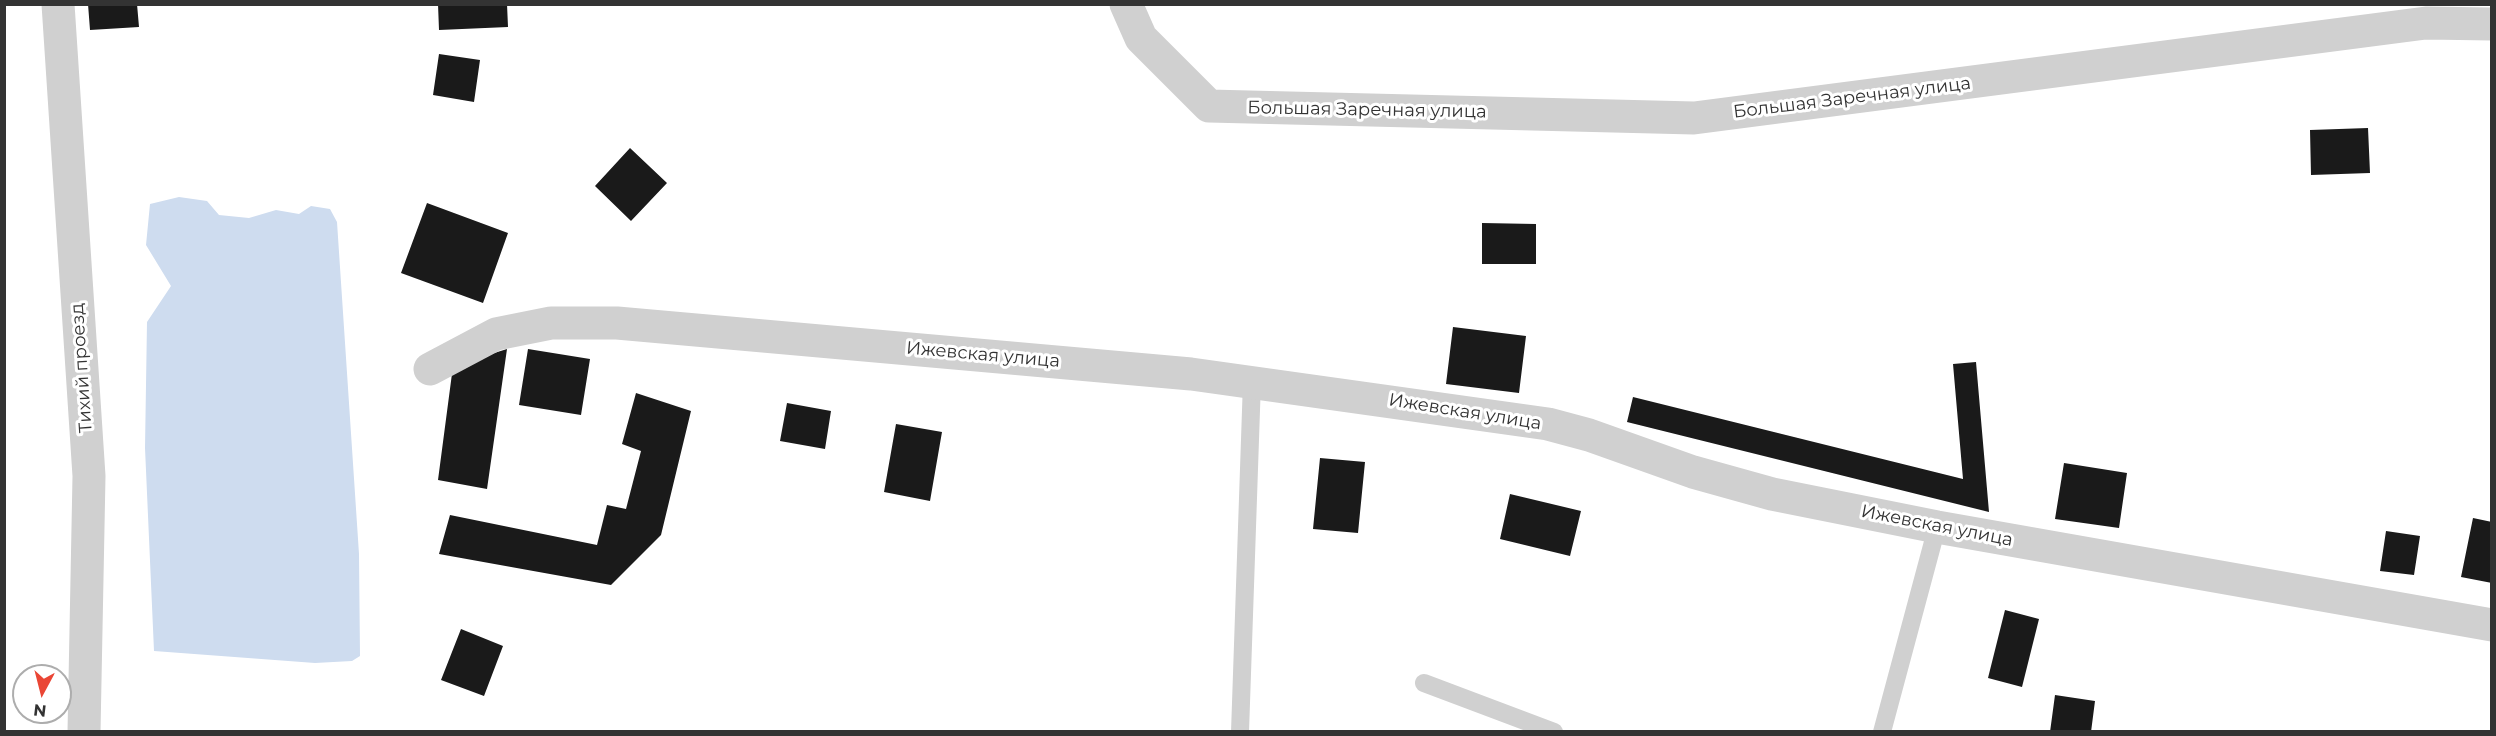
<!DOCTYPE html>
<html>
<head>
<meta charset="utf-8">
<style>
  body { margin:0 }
  #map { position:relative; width:2496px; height:736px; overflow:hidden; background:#fff; font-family:Montserrat,sans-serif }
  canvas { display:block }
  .frame { position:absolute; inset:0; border:6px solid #333; pointer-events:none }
  .north { position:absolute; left:12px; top:664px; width:60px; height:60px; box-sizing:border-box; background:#fff; border:2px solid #adadad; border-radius:50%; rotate:187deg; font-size:16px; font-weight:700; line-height:24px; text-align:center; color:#333 }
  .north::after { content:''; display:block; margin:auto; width:21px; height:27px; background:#ea4635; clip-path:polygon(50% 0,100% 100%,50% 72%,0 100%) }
</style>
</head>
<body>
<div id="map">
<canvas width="2496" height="736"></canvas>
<div class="frame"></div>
<div class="north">N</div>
</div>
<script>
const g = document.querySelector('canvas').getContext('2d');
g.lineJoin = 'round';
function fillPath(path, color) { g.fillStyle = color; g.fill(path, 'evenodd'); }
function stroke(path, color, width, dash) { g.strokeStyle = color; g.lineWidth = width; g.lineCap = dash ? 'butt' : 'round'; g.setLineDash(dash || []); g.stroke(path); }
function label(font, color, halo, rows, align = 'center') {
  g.font = font + ' Montserrat,sans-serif'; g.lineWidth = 6; g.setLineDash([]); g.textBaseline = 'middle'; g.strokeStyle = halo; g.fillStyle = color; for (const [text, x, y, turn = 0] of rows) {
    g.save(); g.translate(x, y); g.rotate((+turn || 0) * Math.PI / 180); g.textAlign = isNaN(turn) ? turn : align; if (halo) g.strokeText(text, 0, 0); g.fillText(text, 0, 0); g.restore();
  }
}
fillPath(new Path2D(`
  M179,197L207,201L219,215L249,218L276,210L299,214L311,206L330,209L337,222L359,554L360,656L352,661L315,663L154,651L145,448L147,322L171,286L146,245L150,204Z`), '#cedcef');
fillPath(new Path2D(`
  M88,4H137L139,27L90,30Z
  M438,4H507L508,27L439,30Z
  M439,54L480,60L474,102L433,95Z
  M2368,128L2370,173L2311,175L2310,130Z
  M630,148L667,183L631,221L595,186Z
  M427,203L508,233L483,303L401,273Z
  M1482,223L1536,224V264H1482Z
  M1453,327L1526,336L1519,393L1446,384Z
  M507,349L487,489L438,480L453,366Z
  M528,349L590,359L581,415L519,405Z
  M1976,362L1989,512L1627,422L1633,397L1963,479L1953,364Z
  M636,393L691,411L661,535L611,585L439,554L450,515L597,545L607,505L626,509L641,451L622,444Z
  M787,403L831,411L825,449L780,441Z
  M896,424L942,432L930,501L884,492Z
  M1320,458L1365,462L1358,533L1313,529Z
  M2064,463L2127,473L2119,528L2055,519Z
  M1510,494L1581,511L1570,556L1500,539Z
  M2473,518L2492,522V583L2461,577Z
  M2386,531L2420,536L2414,575L2380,571Z
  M2005,610L2039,619L2022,687L1988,678Z
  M461,629L503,646L484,696L441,680Z
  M2055,695L2095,701L2091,732H2050Z`), '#1a1a1a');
stroke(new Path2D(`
  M1424,683L1554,732
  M1240,732L1252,381
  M1882,732L1937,527`), '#d0d0d0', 18);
stroke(new Path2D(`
  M58,4L89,476L84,732
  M1126,4L1141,38L1209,106L1694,118L2426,23L2492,24
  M430,369L496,334L551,323H617L1191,374L1548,424L1589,435L1693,472L1772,494L1937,527L2492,625`), '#d0d0d0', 33);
label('18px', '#333', '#fff', [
  ["Большая Заречная улица",1852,98,-7],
  ["Большая Заречная улица",1367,110,1],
  ["Ижевская улица",983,355,5],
  ["Тихий проезд",82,368,-94],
  ["Ижевская улица",1465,412,9],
  ["Ижевская улица",1937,526,11]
]);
</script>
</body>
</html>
